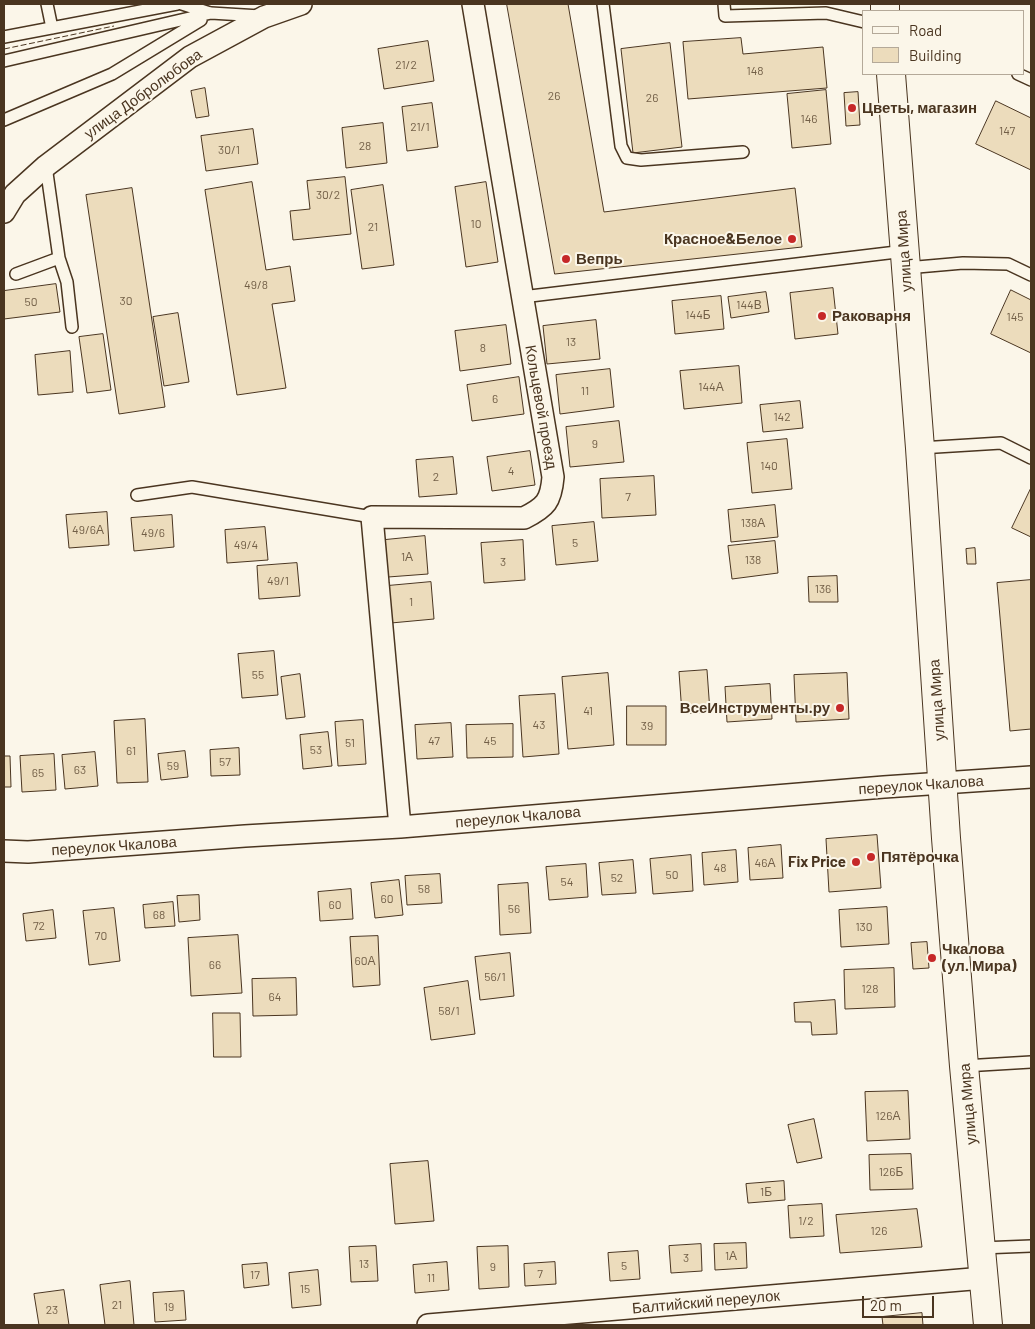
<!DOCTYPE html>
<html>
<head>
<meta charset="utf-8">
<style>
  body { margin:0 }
  #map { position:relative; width:1035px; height:1329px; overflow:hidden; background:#fbf6e9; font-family:Barlow,sans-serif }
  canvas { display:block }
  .frame { position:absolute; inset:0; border:5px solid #4a3520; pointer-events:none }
  .legend { position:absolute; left:862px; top:10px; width:162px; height:65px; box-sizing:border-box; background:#fbf6e9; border:1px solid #b4a999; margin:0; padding:6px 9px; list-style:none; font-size:15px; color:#4a3520 }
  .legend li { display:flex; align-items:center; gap:10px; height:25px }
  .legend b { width:25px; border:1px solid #b4a999 }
  .scale { position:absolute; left:862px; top:1296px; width:72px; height:22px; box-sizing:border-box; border:2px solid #4a3520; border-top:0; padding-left:6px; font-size:15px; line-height:18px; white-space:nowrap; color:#4a3520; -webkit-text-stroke:4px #fbf6e9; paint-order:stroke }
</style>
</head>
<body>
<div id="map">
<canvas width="1035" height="1329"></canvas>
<div class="frame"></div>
<ul class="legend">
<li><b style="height:6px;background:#fbf6e9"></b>Road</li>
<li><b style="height:14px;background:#ecdcbc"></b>Building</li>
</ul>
<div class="scale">20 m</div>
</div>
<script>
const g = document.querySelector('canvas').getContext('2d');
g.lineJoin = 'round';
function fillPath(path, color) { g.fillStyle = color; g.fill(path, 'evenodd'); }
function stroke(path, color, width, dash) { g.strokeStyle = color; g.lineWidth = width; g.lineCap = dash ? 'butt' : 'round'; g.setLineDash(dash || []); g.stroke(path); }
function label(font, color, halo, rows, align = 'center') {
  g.font = font + ' Barlow,sans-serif'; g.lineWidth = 4; g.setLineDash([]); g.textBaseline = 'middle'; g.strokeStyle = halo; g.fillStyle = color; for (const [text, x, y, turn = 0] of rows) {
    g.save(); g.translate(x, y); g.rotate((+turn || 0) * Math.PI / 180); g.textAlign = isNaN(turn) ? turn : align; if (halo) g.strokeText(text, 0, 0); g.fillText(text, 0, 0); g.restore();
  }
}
const building = new Path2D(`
  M507,4H568L604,212L795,188L802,247L555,274Z
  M741,38L743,54L823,47L827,88L688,99L683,42Z
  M428,41L434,81L384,89L378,49Z
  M670,43L682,147L633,153L621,49Z
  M205,88L209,116L196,118L191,91Z
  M826,90L831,144L792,148L787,94Z
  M858,92L860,125L846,126L844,93Z
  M996,101L1031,118V170L976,144Z
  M432,103L438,147L407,151L402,107Z
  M383,123L387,163L346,168L342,128Z
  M253,129L258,164L206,171L201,136Z
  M345,177L351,234L293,240L290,211L310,209L307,181Z
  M252,182L266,270L290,266L295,301L272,304L286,388L237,395L205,190Z
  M486,182L498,262L466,267L455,187Z
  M383,185L394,265L362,269L351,190Z
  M132,188L165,407L119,414L86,195Z
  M56,284L60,312L4,319V291Z
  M833,288L838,334L795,339L790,293Z
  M1011,290L1031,300V353L991,334Z
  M766,292L769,312L731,318L728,297Z
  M721,296L724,329L675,334L672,301Z
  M178,313L189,382L164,386L153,317Z
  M596,320L600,359L547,364L543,326Z
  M506,325L511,364L460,371L455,331Z
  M103,334L111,390L87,393L79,337Z
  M70,351L73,392L38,395L35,355Z
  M739,366L742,403L684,409L680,371Z
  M610,369L614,407L560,414L556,375Z
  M519,377L524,414L472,421L467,385Z
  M800,401L803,428L763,432L760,405Z
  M619,421L624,462L570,467L566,427Z
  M787,439L792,489L752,493L747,443Z
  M530,451L535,485L492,491L487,457Z
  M453,457L457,494L419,497L416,460Z
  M654,476L656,515L602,518L600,479Z
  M1031,488V537L1012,528Z
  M775,505L778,537L731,542L728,510Z
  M107,512L109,545L69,548L66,515Z
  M172,515L174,547L134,551L131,518Z
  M594,522L598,561L556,565L552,526Z
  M265,527L268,560L227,563L225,530Z
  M425,536L428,574L388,577L385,540Z
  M523,540L525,580L484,583L481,543Z
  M775,541L778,573L732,579L728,546Z
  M975,548L976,564H967L966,549Z
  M297,563L300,596L259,599L257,566Z
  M837,576L838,602H809L808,577Z
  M1031,580V729L1010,731L997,583Z
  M431,582L434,619L391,623L387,586Z
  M274,651L278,695L242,698L238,654Z
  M707,670L710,712L682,714L679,672Z
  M608,673L614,745L568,749L562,677Z
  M847,673L849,719L796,722L794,675Z
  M300,674L305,717L286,719L281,677Z
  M770,684L772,719L727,722L725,687Z
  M555,694L559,754L523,757L519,696Z
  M627,706H666V745H627Z
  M145,719L148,782L117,783L114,721Z
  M363,720L366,764L338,766L335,722Z
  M451,723L453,757L417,759L415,725Z
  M513,724V757L467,758L466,725Z
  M328,732L332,766L303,769L300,735Z
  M239,748L240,775L211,776L210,750Z
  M185,751L188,777L161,780L158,754Z
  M95,752L98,786L65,789L62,755Z
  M54,754L56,790L22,792L20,756Z
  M4,756H10L11,787H4Z
  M877,835L881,888L829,892L826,839Z
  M781,845L783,878L750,880L748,848Z
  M736,850L738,882L704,885L702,853Z
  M691,855L693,891L653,894L650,859Z
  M633,860L636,893L602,895L599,863Z
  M586,864L588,897L549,900L546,867Z
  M440,874L442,903L407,905L405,876Z
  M399,880L403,915L375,918L371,883Z
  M528,883L531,933L500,935L498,885Z
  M351,889L353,919L320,921L318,892Z
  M199,895L200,920L179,922L177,896Z
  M173,902L175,926L145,928L143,905Z
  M887,907L889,944L841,947L839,910Z
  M114,908L120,961L89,965L83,911Z
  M53,910L56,938L26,941L23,914Z
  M238,935L242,993L191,996L188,938Z
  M378,936L380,985L353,987L350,937Z
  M927,942L929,968L913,969L911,943Z
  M510,953L514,996L480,1000L475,957Z
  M894,968L895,1007L845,1009L844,970Z
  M296,978L297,1015L253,1016L252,979Z
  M468,981L475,1034L431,1040L424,988Z
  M835,1000L837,1034L812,1035L811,1022H795L794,1003Z
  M213,1013H240L241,1057H214Z
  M908,1091L910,1139L867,1141L865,1092Z
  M814,1119L822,1158L797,1163L788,1125Z
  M911,1154L913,1189L870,1190L869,1155Z
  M428,1161L434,1221L395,1224L390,1164Z
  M784,1181L785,1200L748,1203L746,1184Z
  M822,1204L824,1236L790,1238L788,1206Z
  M917,1209L922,1247L840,1253L836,1215Z
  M746,1243L747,1268L715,1270L714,1244Z
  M701,1244L702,1271L671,1273L669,1246Z
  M376,1246L378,1281L351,1282L349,1247Z
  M508,1246L509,1287L479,1289L477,1247Z
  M638,1251L640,1279L610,1281L608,1253Z
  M447,1262L449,1290L415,1293L413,1265Z
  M555,1262L556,1284L525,1286L524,1264Z
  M267,1263L269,1285L244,1288L242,1265Z
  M318,1270L321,1305L292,1308L289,1273Z
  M130,1281L134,1325H105L100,1285Z
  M64,1290L69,1325H39L34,1294Z
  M184,1291L186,1320L155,1322L153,1293Z
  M922,1313L923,1325H883L882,1317Z`);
fillPath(building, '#ecdcbc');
stroke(building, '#4a3520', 1);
const lane = new Path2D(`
  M47,4L52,28
  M182,4L210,13
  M603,4L621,146L627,158L641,160L743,152
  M724,4L725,16L826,13L864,22
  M4,37L177,4
  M4,61L211,13L260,16
  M1018,74L1031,80
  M4,120L112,74L201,20
  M46,166L59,258L67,282L72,327
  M906,268L963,263L1008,264L1031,275
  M16,274L59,258
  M522,297L905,251
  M920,448L1001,443L1031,458
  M137,495L192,487L372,517
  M964,1066L1031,1062
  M981,1248L1031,1246`);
const street = new Path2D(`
  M4,212L15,194L46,166L190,57L264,17L301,4
  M400,827L372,517L524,518C546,507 551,501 553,477L473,4
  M4,851L28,852L245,836L400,827L884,787L1031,777
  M428,1325L984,1278`);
const primary = new Path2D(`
  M885,4V11
  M891,74L920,448L946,838L964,1066L988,1325`);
stroke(lane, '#4a3520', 14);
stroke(street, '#4a3520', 24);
stroke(primary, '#4a3520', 30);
stroke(lane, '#fbf6e9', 11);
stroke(street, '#fbf6e9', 21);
stroke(primary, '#fbf6e9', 28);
stroke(new Path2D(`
  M4,49L114,26`), '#4a3520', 1, [6, 2.5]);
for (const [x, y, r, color] of [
  [852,108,5,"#c62828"],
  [792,239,5,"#c62828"],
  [566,259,5,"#c62828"],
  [822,316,5,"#c62828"],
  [840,708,5,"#c62828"],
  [871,857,5,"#c62828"],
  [856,862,5,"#c62828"],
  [932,958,5,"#c62828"]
]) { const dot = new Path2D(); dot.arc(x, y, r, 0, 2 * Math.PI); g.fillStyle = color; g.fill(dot); stroke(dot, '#fbf6e9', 2); }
label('12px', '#725f47', null, [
  ["21/2",406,65],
  ["148",755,71],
  ["26",554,96],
  ["26",652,98],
  ["146",809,119],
  ["21/1",420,127],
  ["147",1007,131],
  ["28",365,146],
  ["30/1",229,150],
  ["30/2",328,195],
  ["10",476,224],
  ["21",373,227],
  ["49/8",256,285],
  ["30",126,301],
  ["50",31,302],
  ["144В",749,305],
  ["144Б",698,315],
  ["145",1015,317],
  ["13",571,342],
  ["8",483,348],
  ["144А",711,387],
  ["11",585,391],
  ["6",495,399],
  ["142",782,417],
  ["9",595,444],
  ["140",769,466],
  ["4",511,471],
  ["2",436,477],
  ["7",628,497],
  ["138А",753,523],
  ["49/6А",88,530],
  ["49/6",153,533],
  ["5",575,543],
  ["49/4",246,545],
  ["1А",407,557],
  ["138",753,560],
  ["3",503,562],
  ["49/1",278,581],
  ["136",823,589],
  ["1",411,602],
  ["55",258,675],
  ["41",588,711],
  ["43",539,725],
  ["39",647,726],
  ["47",434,741],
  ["45",490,741],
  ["51",350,743],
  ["53",316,750],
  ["61",131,751],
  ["57",225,762],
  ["59",173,766],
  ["63",80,770],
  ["65",38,773],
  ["46А",765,863],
  ["48",720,868],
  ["50",672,875],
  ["52",617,878],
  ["54",567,882],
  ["58",424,889],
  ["60",387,899],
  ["60",335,905],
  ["56",514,909],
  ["68",159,915],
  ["72",39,926],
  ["130",864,927],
  ["70",101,936],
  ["60А",365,961],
  ["66",215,965],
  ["56/1",495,977],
  ["128",870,989],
  ["64",275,997],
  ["58/1",449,1011],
  ["126А",888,1116],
  ["126Б",891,1172],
  ["1Б",766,1192],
  ["1/2",806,1221],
  ["126",879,1231],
  ["1А",731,1256],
  ["3",686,1258],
  ["13",364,1264],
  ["5",624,1266],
  ["9",493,1267],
  ["7",540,1274],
  ["17",255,1275],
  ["11",431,1278],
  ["15",305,1289],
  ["21",117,1305],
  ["19",169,1307],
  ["23",52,1310]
]);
label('15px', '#4a3520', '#fbf6e9', [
  ["улица Добролюбова",143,94,-36],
  ["улица Мира",904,251,-94],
  ["Кольцевой проезд",541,407,80],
  ["улица Мира",937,700,-94],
  ["переулок Чкалова",921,785,-4],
  ["переулок Чкалова",518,817,-5],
  ["переулок Чкалова",114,846,-4],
  ["улица Мира",968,1104,-95],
  ["Балтийский переулок",706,1302,-5]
]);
label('bold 15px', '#4a3520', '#fbf6e9', [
  ["Цветы, магазин",862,108],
  ["Красное&Белое",782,239,"right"],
  ["Вепрь",576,259],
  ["Раковарня",832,316],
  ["ВсеИнструменты.ру",830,708,"right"],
  ["Пятёрочка",881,857],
  ["Fix Price",846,862,"right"],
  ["Чкалова",942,949],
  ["(ул. Мира)",942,966]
], 'left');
</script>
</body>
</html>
